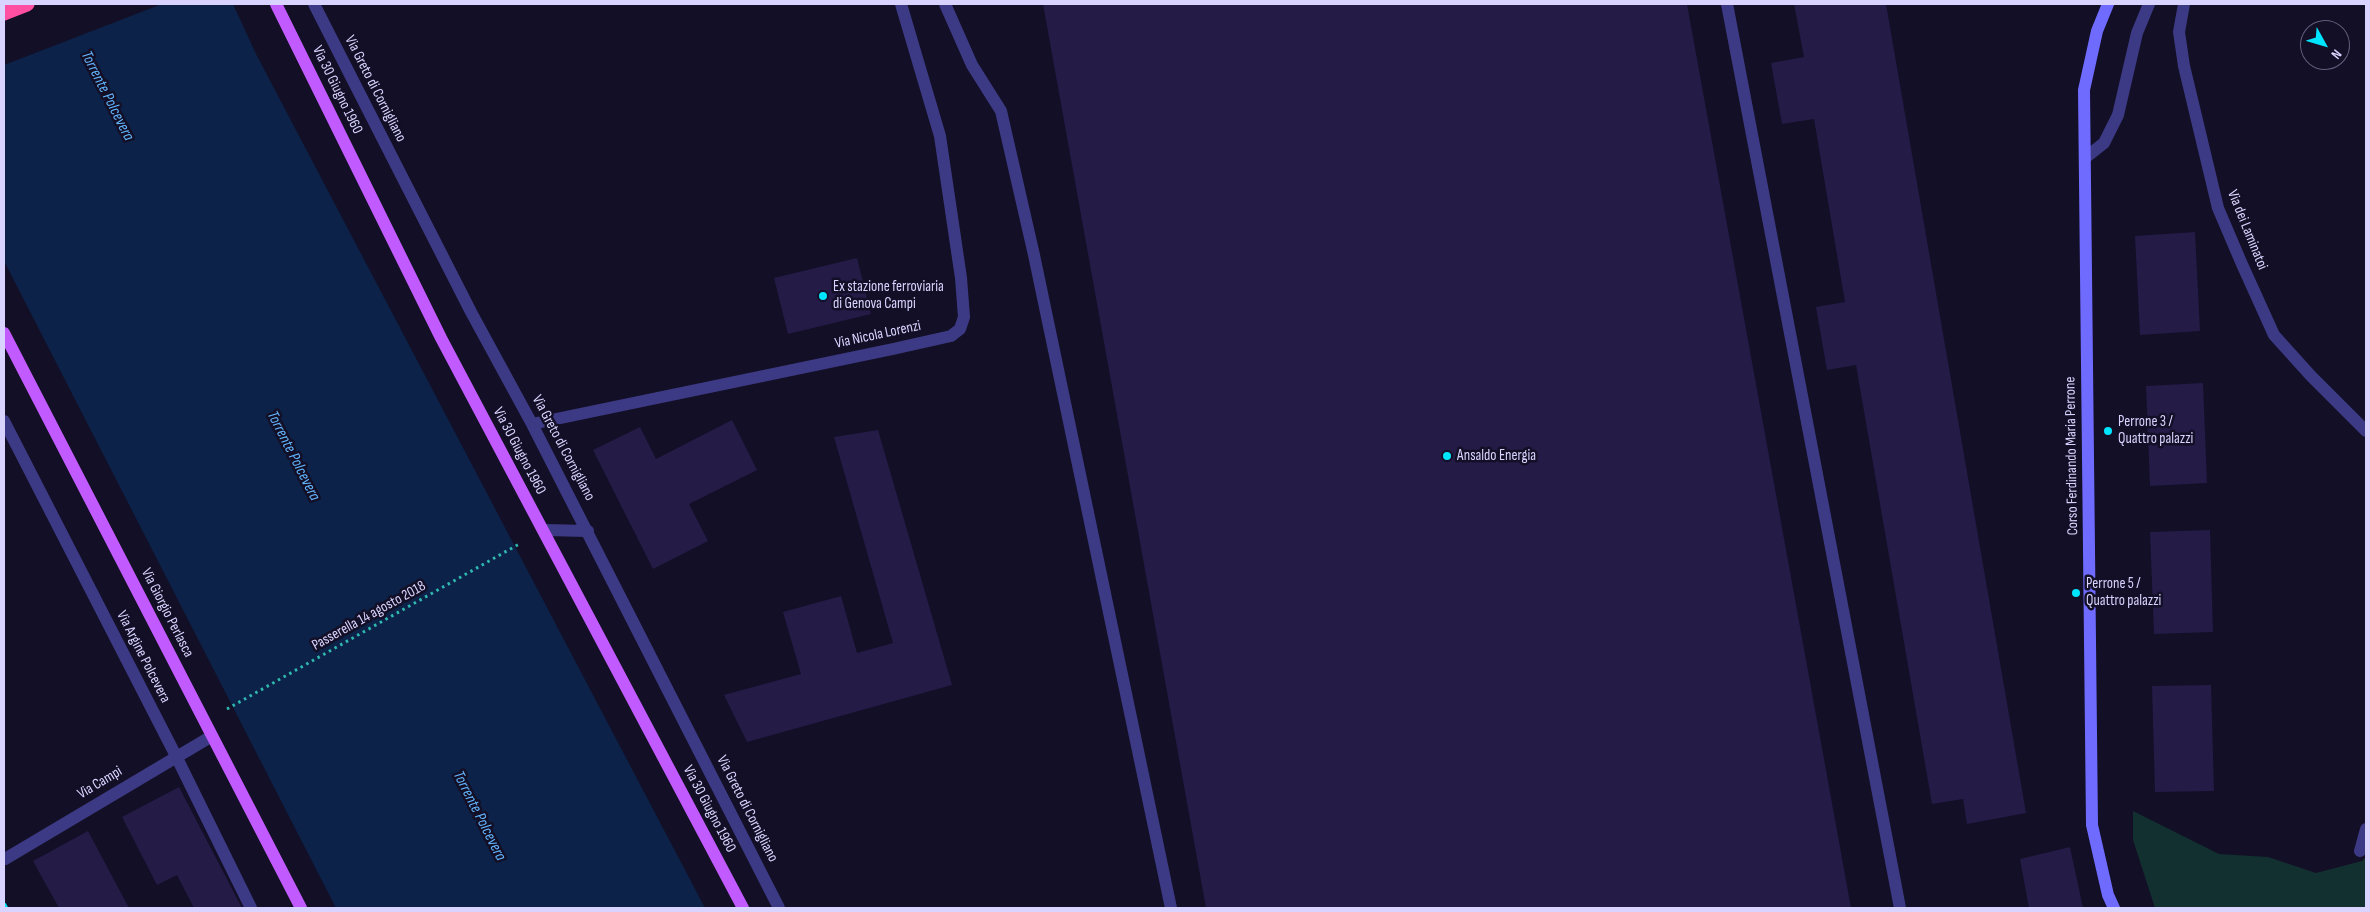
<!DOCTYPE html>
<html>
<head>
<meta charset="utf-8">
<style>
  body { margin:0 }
  #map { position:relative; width:2370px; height:912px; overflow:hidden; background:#130f26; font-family:"Sofia Sans Condensed",sans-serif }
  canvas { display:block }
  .frame { position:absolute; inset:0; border:5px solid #d9d4ff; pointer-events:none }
  .north { position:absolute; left:2300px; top:20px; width:50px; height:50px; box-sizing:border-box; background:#130f26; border:1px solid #625e7d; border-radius:50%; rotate:129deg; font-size:14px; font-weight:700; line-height:20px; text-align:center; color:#d9d4ff }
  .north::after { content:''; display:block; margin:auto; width:18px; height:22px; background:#00e5ff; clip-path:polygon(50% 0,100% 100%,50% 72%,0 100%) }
</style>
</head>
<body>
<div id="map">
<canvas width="2370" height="912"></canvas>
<div class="frame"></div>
<div class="north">N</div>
</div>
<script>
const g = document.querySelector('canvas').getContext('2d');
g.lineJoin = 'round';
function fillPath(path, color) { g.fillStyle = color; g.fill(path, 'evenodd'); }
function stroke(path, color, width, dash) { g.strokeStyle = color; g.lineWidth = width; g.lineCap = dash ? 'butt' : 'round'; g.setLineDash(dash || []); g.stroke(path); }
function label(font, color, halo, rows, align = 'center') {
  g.font = font + ' "Sofia Sans Condensed",sans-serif'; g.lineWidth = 5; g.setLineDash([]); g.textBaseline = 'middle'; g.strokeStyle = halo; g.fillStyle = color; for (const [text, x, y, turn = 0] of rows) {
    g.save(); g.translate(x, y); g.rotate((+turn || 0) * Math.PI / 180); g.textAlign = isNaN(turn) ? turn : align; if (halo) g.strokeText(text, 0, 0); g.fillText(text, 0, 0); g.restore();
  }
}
fillPath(new Path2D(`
  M2133,811L2219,854L2268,857L2316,873L2362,861L2366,857V908H2155L2133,840Z`), '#12302f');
fillPath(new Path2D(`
  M4,4H233L256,54L705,908H336L4,261Z`), '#0c2248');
fillPath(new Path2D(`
  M4,4H162L4,65Z`), '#130f26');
fillPath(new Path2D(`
  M1043,4H1687L1851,908H1206Z
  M1794,4H1886L2026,813L1967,824L1963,799L1932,804L1856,365L1827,370L1816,307L1845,302L1814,119L1782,124L1771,63L1804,57Z
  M2195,232L2200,331L2140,335L2135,236Z
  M857,258L871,314L788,334L774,278Z
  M2203,383L2207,483L2150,486L2146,386Z
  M732,420L757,470L689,504L708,541L653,569L593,450L640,427L656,459Z
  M878,430L952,685L747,742L724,695L801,674L783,612L841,596L857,653L893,643L834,437Z
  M2210,530L2213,632L2154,634L2150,532Z
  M2211,685L2214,791L2155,792L2152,686Z
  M179,787L242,908H194L177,875L157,885L122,817Z
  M88,831L129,908H59L33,861Z
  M2070,847L2083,908H2029L2020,859Z`), '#241b47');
stroke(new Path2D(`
  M227,709L521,543`), '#2fb8b0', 3, [2.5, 4]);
stroke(new Path2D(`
  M314,4L471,312L532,424L779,908
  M945,4L972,65L1001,111L1034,255L1171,908
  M1727,4L1900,908
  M2184,4L2179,32L2184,66L2218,208L2241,262L2274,335L2311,376L2366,431
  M2085,158L2104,143L2118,115L2137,33L2149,4
  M4,421L176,756
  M532,424L893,349L951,336L960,329L964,317L961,278L940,136L901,4
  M2360,851L2366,829`), '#3d3a85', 12);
stroke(new Path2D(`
  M544,530L588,531
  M176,756L251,908
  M5,859L212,736`), '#3d3a85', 12);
stroke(new Path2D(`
  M2108,4L2097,31L2084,90L2092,825L2108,895L2114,908`), '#6f6bff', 12);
stroke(new Path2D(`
  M276,4L441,338L743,908
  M4,333L301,908`), '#c25bff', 12);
stroke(new Path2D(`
  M4,13L27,4`), '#ff4fa3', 15);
stroke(new Path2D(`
  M4,904L6,908`), '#00e5ff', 4, [8, 6]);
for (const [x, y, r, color] of [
  [823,296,5,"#00e5ff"],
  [2108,431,5,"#00e5ff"],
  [1447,456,5,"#00e5ff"],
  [2076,593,5,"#00e5ff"]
]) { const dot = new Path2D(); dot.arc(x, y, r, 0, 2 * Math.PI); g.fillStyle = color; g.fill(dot); stroke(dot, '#130f26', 2); }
label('15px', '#d9d4ff', '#130f26', [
  ["Via Greto di Cornigliano",375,89,63],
  ["Via 30 Giugno 1960",337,90,64],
  ["Via dei Laminatoi",2247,230,68],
  ["Via Nicola Lorenzi",878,335,-12],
  ["Via Greto di Cornigliano",563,448,62],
  ["Via 30 Giugno 1960",519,451,62],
  ["Corso Ferdinando Maria Perrone",2072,456,-91],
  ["Via Giorgio Perlasca",167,613,63],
  ["Passerella 14 agosto 2018",369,616,-29],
  ["Via Argine Polcevera",143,657,63],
  ["Via Campi",100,783,-31],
  ["Via 30 Giugno 1960",709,809,62],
  ["Via Greto di Cornigliano",747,809,63]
]);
label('15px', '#d9d4ff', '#130f26', [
  ["Ex stazione ferroviaria",833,287],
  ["di Genova Campi",833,304],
  ["Perrone 3 /",2118,422],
  ["Quattro palazzi",2118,439],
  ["Ansaldo Energia",1457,456],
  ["Perrone 5 /",2086,584],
  ["Quattro palazzi",2086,601]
], 'left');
label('italic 16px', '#62b6ff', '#130f26', [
  ["Torrente Polcevera",107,96,63],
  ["Torrente Polcevera",293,456,63],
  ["Torrente Polcevera",479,816,63]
]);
</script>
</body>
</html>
